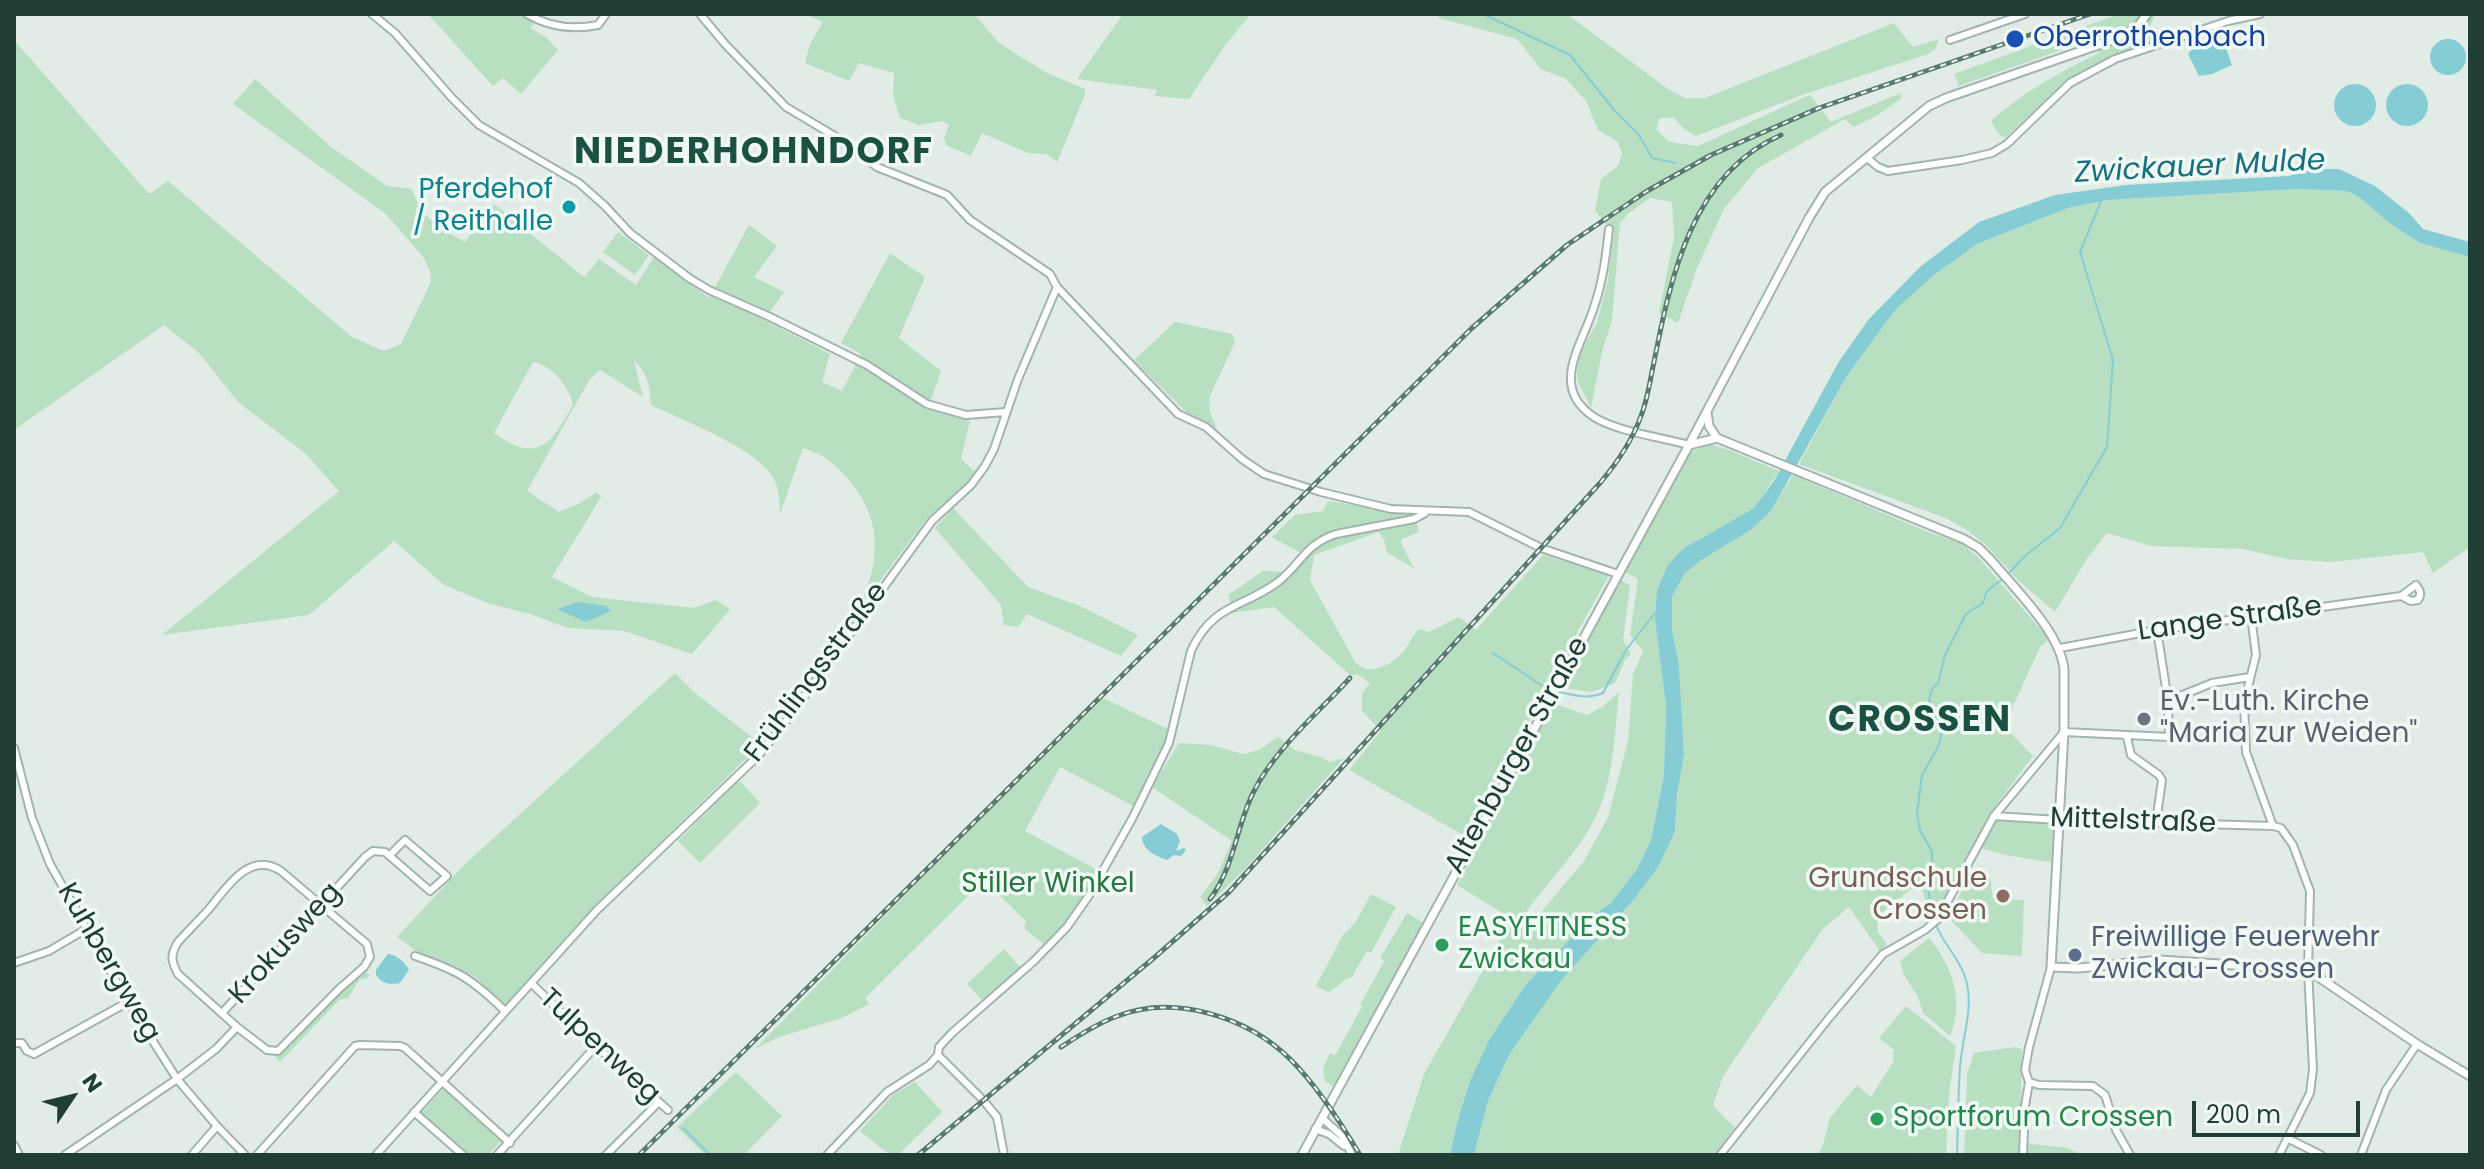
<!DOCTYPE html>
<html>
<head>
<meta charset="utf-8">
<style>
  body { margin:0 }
  #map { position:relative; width:2484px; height:1169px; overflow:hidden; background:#e1ece7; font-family:Poppins,sans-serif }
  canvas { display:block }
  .frame { position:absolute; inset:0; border:16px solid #203e35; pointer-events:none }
  .north { position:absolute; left:32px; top:1057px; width:80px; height:80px; -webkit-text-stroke:6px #f1f9f5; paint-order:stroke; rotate:55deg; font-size:22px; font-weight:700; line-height:32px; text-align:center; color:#203e35 }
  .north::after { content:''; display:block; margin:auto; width:28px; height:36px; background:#203e35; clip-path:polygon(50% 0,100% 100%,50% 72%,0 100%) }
  .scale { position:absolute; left:2192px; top:1101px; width:168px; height:36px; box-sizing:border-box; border:4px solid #203e35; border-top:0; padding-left:10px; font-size:24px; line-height:28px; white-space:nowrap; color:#203e35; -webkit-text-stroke:6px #f1f9f5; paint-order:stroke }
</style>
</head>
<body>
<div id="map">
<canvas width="2484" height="1169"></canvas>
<div class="frame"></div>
<div class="north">N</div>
<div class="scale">200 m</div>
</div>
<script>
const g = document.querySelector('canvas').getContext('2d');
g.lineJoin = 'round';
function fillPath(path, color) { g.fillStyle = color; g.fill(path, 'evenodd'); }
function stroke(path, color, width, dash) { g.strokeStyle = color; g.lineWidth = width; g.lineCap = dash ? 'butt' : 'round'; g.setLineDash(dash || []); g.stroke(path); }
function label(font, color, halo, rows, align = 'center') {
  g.font = font + ' Poppins,sans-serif'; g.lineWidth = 7; g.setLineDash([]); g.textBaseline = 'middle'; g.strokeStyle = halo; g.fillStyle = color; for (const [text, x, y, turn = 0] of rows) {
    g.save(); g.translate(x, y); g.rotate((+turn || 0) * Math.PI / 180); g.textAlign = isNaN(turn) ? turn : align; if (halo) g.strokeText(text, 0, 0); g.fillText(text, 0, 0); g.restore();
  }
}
fillPath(new Path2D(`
  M428,14H520L534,23L530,28L546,37L558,50L521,94L503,78L493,86Z
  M805,14H974L999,43L1047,73L1085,89V95L1057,162L1047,154L1028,153L982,133L971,156L946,145L944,138L949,125L942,121L919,125L900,118L893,96L894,73L859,63L849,81L805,63L810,44L823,22Z
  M1123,14H1251L1226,44L1189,99L1155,96L1157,90L1077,79Z
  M1435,14H1567L1668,89L1685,98H1705L1894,23L1913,47L1939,39L1936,48L1928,54L1805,94L1696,136L1684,129L1674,118H1660L1656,129L1669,142L1698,146L1805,97L1810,95L1831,122L1901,93V99L1876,116L1853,127L1845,119L1758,168L1724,209L1697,268L1678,323L1659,313L1674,237L1672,202L1650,198L1629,213L1620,223L1612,321L1602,352L1591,408L1577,380L1578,356L1597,323L1608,280L1614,233L1595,211L1601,179L1618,166L1622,153L1617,141L1598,130L1586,101L1566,79L1541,69L1517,39L1439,18Z
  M2119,14H2155L2148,32L2152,43L2081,75L2057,90L2005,138L1998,133L1991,121C2023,92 2060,72 2099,53L2093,39L1959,86L1954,74Z
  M14,40L149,194L168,181L352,337L384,351L401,344L431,282L430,271L424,258L386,214L233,104L255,79L331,147L387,186L412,189C421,217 439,228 465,242L494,204L584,277L599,259L636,285L654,257L709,298L749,225L777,246L754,277L784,292L764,320L830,354L822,382L842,391L861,354L841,343L890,253L925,277L899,338L941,371L931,400L970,421L961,459L976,473L925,521L855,614C880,568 885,522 849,480C834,463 825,455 803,448L780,514C780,499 779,485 770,473C749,445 684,421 651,405C650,387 648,373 634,361L643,397L600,370L590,379L527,491L559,512L578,504L597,492L601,497L552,577L592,597L694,608L716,600L730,609L692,654L624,631L568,628L530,614L490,604L444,585L394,541L309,615L162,635L339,491L305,453L239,403L199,353L164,325L14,430ZM533,362C553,366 568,385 573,405C561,424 550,453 523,448C513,446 502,438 494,433Z
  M2298,189L2347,191L2358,196L2388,222L2420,243L2470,257V547L2433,573L2423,552L2331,562L2286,559L2243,549L2151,546L2107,533L2086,560L2055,612L2017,579L1987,546L1967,530L1948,519L1799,464L1847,376L1895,310L1934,275L1977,244L2068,208L2108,200Z
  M618,232L649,255L635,275L603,252Z
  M1175,322L1232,334L1235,342L1210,396L1209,410L1217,429L1188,414L1134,360Z
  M1709,444L1729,450L1779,471L1753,510L1684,548L1655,620L1666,705L1664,775L1651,840L1637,869L1610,904L1594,915L1526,984L1489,1040L1470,1081L1457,1123L1450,1155H1398L1424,1074L1512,919L1457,885L1553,700L1558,705L1587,715L1602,707L1619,692C1615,730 1614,771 1600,807C1582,851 1544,884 1519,923L1527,929L1584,861L1608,817L1628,741L1633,674L1643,651L1630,635L1638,579L1625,572L1690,452Z
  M1793,475L1928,532L1961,543L1978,557L2049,639L2040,647L2004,726L2033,756L1991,812L1938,911L1930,920L1922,888L1918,883L1877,917L1878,932L1887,945L1880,951L1849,907L1822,930L1723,1076L1713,1106L1735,1128L1714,1155H1474L1488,1101L1509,1055L1560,982L1629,906L1675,831L1677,795L1684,755L1679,665L1672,629V597L1684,573L1700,561L1752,529L1771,511Z
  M1328,501L1414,514L1419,532L1402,539L1401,543L1414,568L1387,553L1384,540L1379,532L1314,555L1310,580L1355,662C1370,678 1393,664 1405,650C1410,642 1412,635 1420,629L1429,632L1459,617L1476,630L1543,555L1609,575L1465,836L1349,770L1381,731L1362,711V693L1370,683L1358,675H1350L1274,607L1232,613L1228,595L1263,571L1288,572L1302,554L1272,537L1295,515L1323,511Z
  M953,508L1028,587L1080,606L1138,635L1121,656L1027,614L1018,627L1004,625L1001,605L935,528Z
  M1620,580L1630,585L1623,640L1631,654L1625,660L1615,683L1592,692L1562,688Z
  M675,673L695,693L761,744L587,914L505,1005L475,977L451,965L423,956L397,937L464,865Z
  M1103,698L1170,730L1166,743L1135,807L1060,767L1025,831L1097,870L1099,874L1064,925L1046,946L1024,928L1026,921L984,880L865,998L869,1004L842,1018L779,1037L755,1049L963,836Z
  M1278,737L1295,750L1321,757L1329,762L1344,758L1245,869L1207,906L1200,897L1218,873L1232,841L1152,787L1179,743L1211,745L1243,754L1259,750Z
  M739,780L760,803L700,863L678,841Z
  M1994,816L2058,820L2056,863L2005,855L1977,847Z
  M1970,876L1990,877L1993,899L2024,900L2022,956L1982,953L1948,917Z
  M1371,894L1396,907L1371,953L1367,951L1352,977C1342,979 1337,989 1328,992L1316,986L1343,935L1356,922Z
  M1407,913L1424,923L1333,1086L1325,1081L1323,1068L1330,1053L1335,1055L1362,1007L1360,1005L1384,961L1380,958Z
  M1929,938C1952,965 1965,1002 1950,1036L1923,1013L1918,997L1904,975L1900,961Z
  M1004,949L1022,969L984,1002L967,984Z
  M365,971L370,976L365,979H360L348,998L339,1000L280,1062L274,1055L284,1052L349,983Z
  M1906,1006L1956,1046L1949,1094L1946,1155H1912L1913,1152L1911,1155H1817L1823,1145L1830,1118L1857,1085L1871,1097L1893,1062L1894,1050L1879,1038Z
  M2015,1047L2022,1049L2020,1155H1964L1967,1074L1974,1053Z
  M736,1072L782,1116L744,1155H705L677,1127Z
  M915,1082L942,1112L898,1155H890L860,1131L894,1094Z
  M443,1089L503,1139L488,1155H467L420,1114Z
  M2024,1143L2067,1148L2079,1153V1155H2024Z`), '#b8dfc1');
fillPath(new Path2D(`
  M2430 57a18 18 0 1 1 36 0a18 18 0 1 1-36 0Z
  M2212,42H2224L2232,65L2212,74L2199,76L2188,54L2191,50Z
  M2334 105a21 21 0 1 1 42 0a21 21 0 1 1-42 0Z
  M2386 105a21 21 0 1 1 42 0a21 21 0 1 1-42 0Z
  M2312,169H2339L2375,186L2409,213L2423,229L2470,242V257L2420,243L2388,222L2358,196L2347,191L2298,189L2108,200L2068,208L1977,244L1934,275L1895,310L1847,376L1771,511L1752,529L1700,561L1684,574L1672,597V629L1679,665L1684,755L1677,795L1675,831L1658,867L1631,903L1560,982L1509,1055L1488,1101L1474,1155H1450L1457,1123L1470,1081L1489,1040L1526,984L1594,915L1610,904L1637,869L1651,840L1664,775L1666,705L1655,620L1657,590L1668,565L1684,548L1753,509L1774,481L1838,363L1868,320L1920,267L1979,222L2055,195L2126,185L2289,176Z
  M578,602L606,606L611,611L586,622L557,609Z
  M1161,824L1177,834L1180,841L1176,851L1184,848L1186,850L1181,856L1174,855L1167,860C1156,856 1142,850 1142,837Z
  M388,954C396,954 406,963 409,970L400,983C390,985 382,984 376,975V970Z`), '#85ccd5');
stroke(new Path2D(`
  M1483,14L1570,55L1615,111L1639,135L1652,158L1676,163
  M2009,573L2025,556L2060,528L2107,447L2113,360L2080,252L2101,201
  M1493,653L1544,687
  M1561,692C1575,696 1589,699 1603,693L1626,650L1655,613
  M1933,919L1927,882L1932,868V852L1920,830L1917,814L1922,775L1938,747L1942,732L1929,700L1932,689L1938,683L1945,655L1966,614L1983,603L1987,591L2004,578
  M1936,925C1943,943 1957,956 1964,974C1976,1005 1962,1036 1960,1067C1958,1096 1958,1126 1957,1155
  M683,1128L710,1155`), '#85ccd5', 2);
const minor = new Path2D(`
  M372,14L395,33L452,98L479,125L579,183L605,206L630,233L689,278L709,290L768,316L867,365L927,404L966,415L1006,412
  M527,14C549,27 573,30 598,25L606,14
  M700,14L725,44L786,107L838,138L877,167L947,195L970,220L1050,274L1057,287L1178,414L1206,427L1242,459L1264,474L1321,492L1391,509L1469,512L1541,548L1618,574
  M1950,40L2025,14
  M1867,158L1878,167L1888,171L1962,160L1992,153L2007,144L2070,83L2115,59L2228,21L2260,14
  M1609,229C1606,256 1603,281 1594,307C1583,344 1548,387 1594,417C1618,432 1661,437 1689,445
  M2251,616L2256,655L2244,703L2246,752L2273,826L2281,828L2293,845L2310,891L2308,970L2313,1069L2310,1093L2279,1155
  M2060,648L2157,630L2401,596L2416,585C2420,590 2422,594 2418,600L2411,601L2401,596
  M2168,701L2212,683L2250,677
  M2127,737L2131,755L2159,775L2162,780L2156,822
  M14,748L32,818L50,864L128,1002L177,1079L217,1126L245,1155
  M1994,816L2058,820L2273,826
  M415,956C459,971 472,979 505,1011
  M14,963L49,951L88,928
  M2051,967L2029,1047L2025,1070L2029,1082L2039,1085L2093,1086L2105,1095L2116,1130L2130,1155
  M531,983L596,1046L668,1110
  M222,1013L365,857L373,851L385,852L430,891L447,876L405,840L390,855
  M14,1043H22L27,1051L34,1054L128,1002
  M938,1055L939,1047L952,1033L1034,961L1067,927L1088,897L1132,819L1169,743L1191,651C1212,604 1243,608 1278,582C1301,564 1304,545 1336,534L1414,519L1425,513
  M414,1112L463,1155
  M1322,1118L1342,1136L1352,1155
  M1315,1129L1329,1134L1344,1146
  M2287,1138L2321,1155
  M14,1145L19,1155
  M65,1155L177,1079L216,1049L237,1027L178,974C171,961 170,955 178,942C188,931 199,920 209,909C227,887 250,850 281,871L367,944L370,957L364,967L339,989L278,1051L267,1050L237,1027
  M192,1155L217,1126
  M257,1155L355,1046L360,1045L400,1046L405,1048L510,1143
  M376,1155L597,910L759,755L787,720L932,521L971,485L985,466L994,449L1018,379L1057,287
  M497,1155L596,1046
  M606,1155L659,1102
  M827,1155L887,1092L929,1065L938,1055L983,1100L997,1117L1004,1155
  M1720,1155L1829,1018L1883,954L1925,930L1938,919L1994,816L2064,732L2169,737L2168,701L2157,630
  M2023,1155L2025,1106L2029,1082
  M2361,1155L2386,1090L2417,1044`);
const tertiary = new Path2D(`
  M1707,412L1709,426L1717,438
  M1689,445L1717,438L1964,539L1979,548L1991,560C2014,588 2060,632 2064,669V732L2051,967L2079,968L2160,960L2308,970L2417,1044L2470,1076
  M1302,1155L1689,445L1809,218L1825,192L1929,106L1946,98L2107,42L2136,29L2147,14`);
stroke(minor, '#a3b4ae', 10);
stroke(tertiary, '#a3b4ae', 11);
stroke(minor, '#fff', 6);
stroke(tertiary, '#fff', 7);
const rail = new Path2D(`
  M1210,899C1235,866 1236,826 1254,791C1275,749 1319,712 1350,678
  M1061,1047C1078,1036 1096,1024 1115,1017C1174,993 1248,1017 1291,1060C1318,1087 1341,1123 1360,1155
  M639,1155L1472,328L1567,245L1647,191L1711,155L1819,108L2090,14
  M918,1155L1155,957L1229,892L1600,483C1617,463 1632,441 1641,416C1648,398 1650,380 1654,362C1671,276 1692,174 1781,135`);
stroke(rail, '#5a7970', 5);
stroke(rail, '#f1f9f5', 2, [6]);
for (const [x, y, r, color] of [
  [2015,39,10,"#1a4fb4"],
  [569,207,8,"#0f9aa8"],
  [2144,719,8,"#6b7280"],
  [2003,896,8,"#8d6e63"],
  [1442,945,8,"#2e9e5b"],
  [2075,955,8,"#5c6f8a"],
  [1877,1119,8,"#2e9e5b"]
]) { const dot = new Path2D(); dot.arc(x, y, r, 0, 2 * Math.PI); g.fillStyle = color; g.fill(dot); stroke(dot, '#f1f9f5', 3); }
label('28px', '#164399', '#f1f9f5', [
  ["Oberrothenbach",2033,39]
], 'left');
label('28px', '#0d838f', '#f1f9f5', [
  ["Pferdehof",553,191],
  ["/ Reithalle",553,223]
], 'right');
label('28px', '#203e35', '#f1f9f5', [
  ["Lange Straße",2230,620,-8],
  ["Frühlingsstraße",817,673,-53],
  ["Altenburger Straße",1518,756,-61],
  ["Mittelstraße",2133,822,2],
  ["Krokusweg",286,944,-48],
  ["Kuhbergweg",108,963,60],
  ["Tulpenweg",599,1047,43]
]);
label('28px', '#5b616d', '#f1f9f5', [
  ["Ev.-Luth. Kirche",2160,703],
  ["\"Maria zur Weiden\"",2160,735]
], 'left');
label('28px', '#785e54', '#f1f9f5', [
  ["Grundschule",1987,880],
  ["Crossen",1987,912]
], 'right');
label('28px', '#287743', '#f1f9f5', [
  ["Stiller Winkel",1048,885]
]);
label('28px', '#27864d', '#f1f9f5', [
  ["EASYFITNESS",1458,929],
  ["Zwickau",1458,961],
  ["Sportforum Crossen",1893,1119]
], 'left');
label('28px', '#4e5e75', '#f1f9f5', [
  ["Freiwillige Feuerwehr",2091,939],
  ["Zwickau-Crossen",2091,971]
], 'left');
label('italic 30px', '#17707d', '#f1f9f5', [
  ["Zwickauer Mulde",2200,168,-3]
]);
g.letterSpacing = '2px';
label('bold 36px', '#1b5142', '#f1f9f5', [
  ["NIEDERHOHNDORF",754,154],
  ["CROSSEN",1920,722]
]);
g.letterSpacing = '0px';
</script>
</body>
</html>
